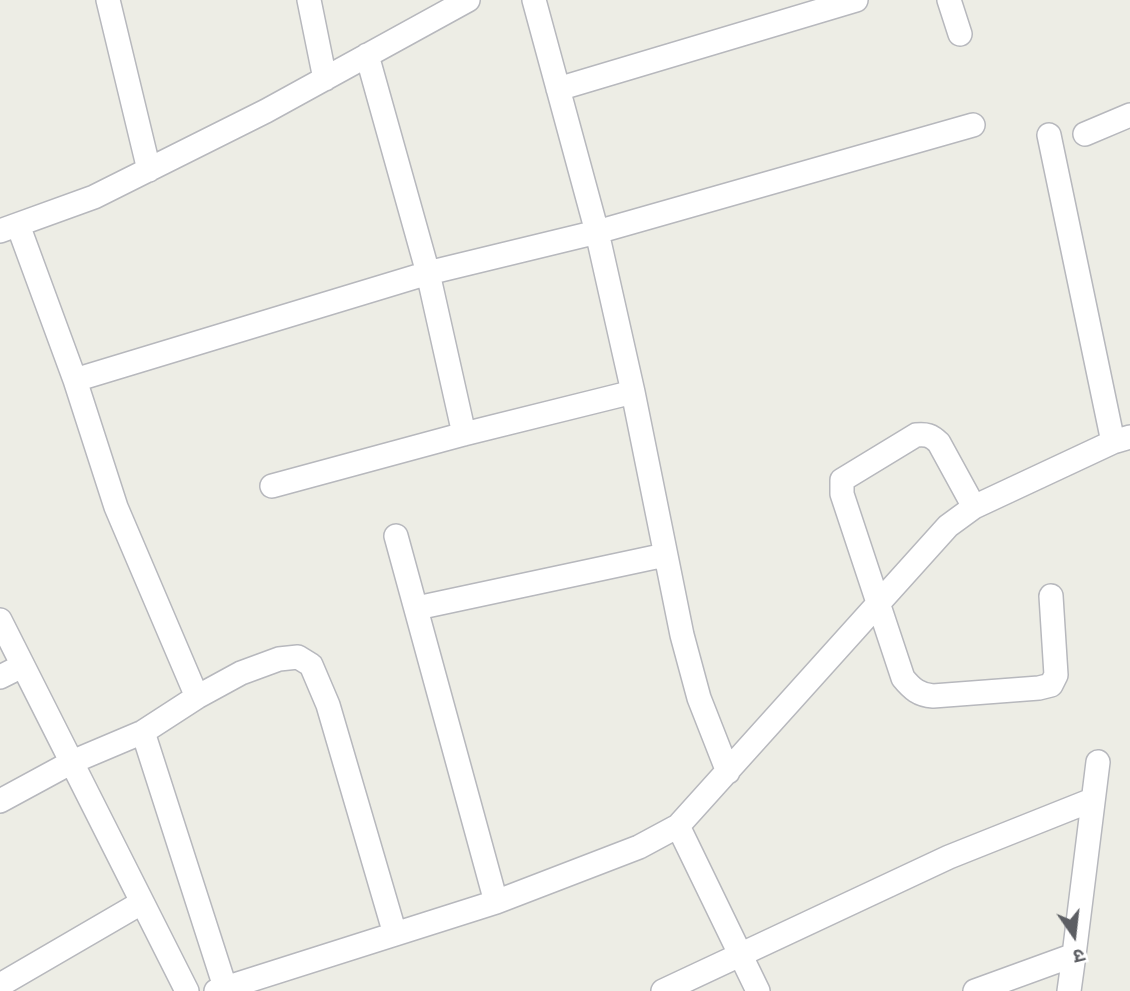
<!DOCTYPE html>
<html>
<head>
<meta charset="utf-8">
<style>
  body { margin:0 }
  #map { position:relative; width:1130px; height:991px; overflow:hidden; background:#edede5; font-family:"Nunito Sans","Noto Sans Devanagari",sans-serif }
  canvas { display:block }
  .north { position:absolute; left:1039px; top:900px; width:70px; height:70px; -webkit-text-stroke:5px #fff; paint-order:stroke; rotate:166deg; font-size:19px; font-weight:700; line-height:28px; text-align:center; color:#5c5e63 }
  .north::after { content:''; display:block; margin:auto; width:24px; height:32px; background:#5c5e63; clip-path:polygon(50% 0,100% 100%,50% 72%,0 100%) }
</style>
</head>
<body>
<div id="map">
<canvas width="1130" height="991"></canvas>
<div class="north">उ</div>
</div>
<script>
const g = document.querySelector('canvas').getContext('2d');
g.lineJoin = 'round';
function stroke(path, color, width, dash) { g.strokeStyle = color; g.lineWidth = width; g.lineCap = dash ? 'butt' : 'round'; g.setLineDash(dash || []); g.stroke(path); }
const street = new Path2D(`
  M108,0L149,170
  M309,0L325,79
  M534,0L597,232L633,392L682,635L699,698L728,772
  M949,0L960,34
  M367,55L428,273L464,434
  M558,89L856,0
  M1085,134L1130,115
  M1049,135L1113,442
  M18,225L75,380L116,507L197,697
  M0,231L94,197L266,111L468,0
  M75,380L428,273L597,232L973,125
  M272,486L464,434L633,392
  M974,507L939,443C931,435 926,434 916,435L842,480V494L903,678C912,689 919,695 933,696L1039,688L1051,685L1056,675L1051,596
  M396,536L496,902
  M417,608L665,555
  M0,620L187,991
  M0,677L22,666
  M143,732L225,987
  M0,801L72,762L143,732L197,697L241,673L279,659L298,657L311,665L328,705L395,934
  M678,826L758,991
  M1074,955L1098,762
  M0,985L141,903
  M216,991L496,902L639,847L678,826L948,526L974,507L1113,442L1130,437
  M663,991L949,857L1092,800
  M975,991L1074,955L1069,991`);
stroke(street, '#b7b8bd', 26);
stroke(street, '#fff', 23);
</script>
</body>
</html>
